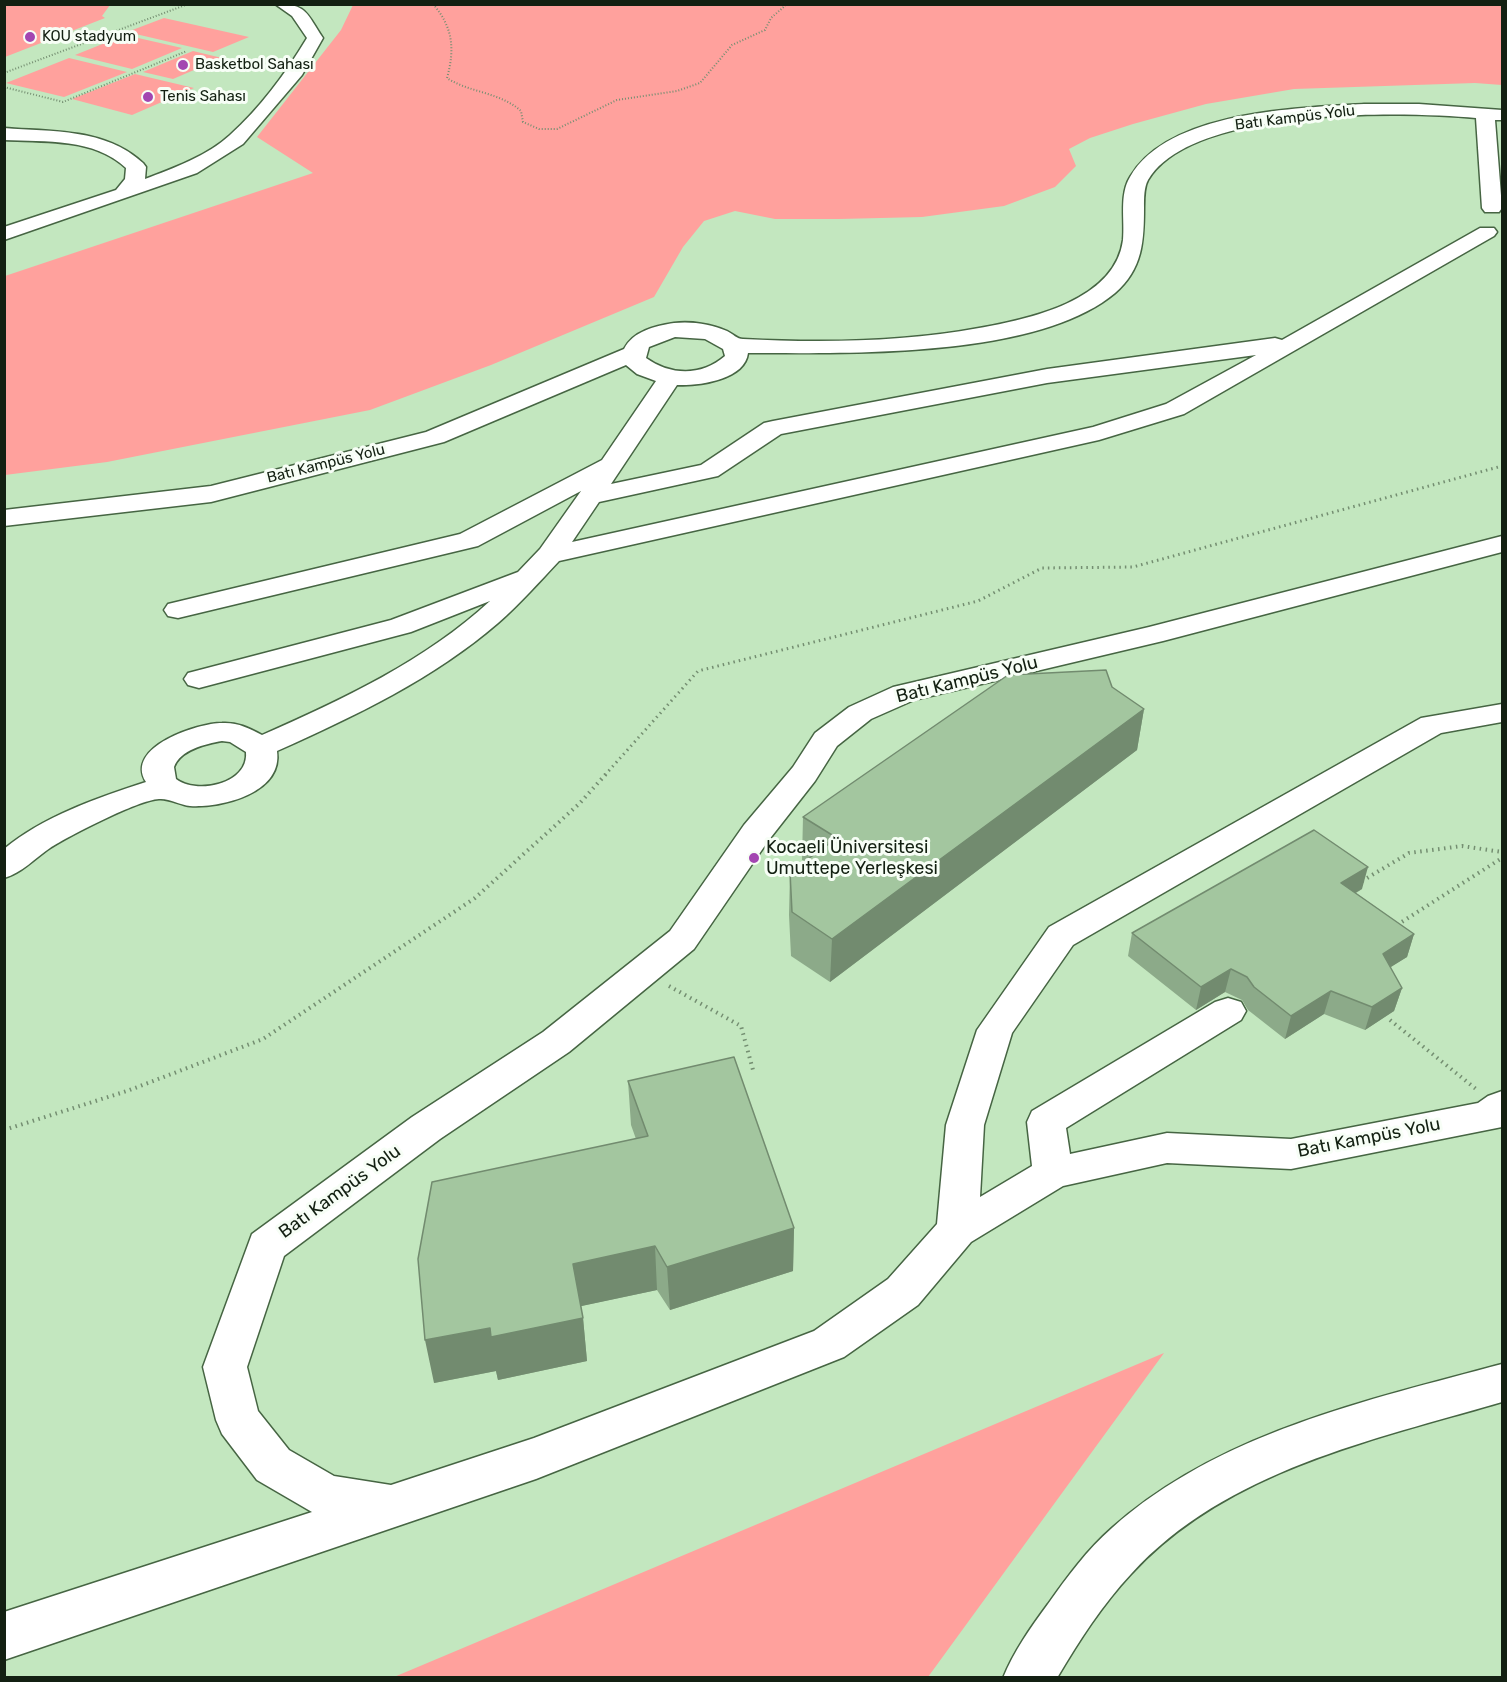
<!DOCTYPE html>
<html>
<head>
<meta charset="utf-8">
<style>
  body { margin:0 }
  #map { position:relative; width:1507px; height:1682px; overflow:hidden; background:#c3e7bf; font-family:Rubik,sans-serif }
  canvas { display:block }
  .frame { position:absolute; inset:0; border:6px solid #132012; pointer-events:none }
</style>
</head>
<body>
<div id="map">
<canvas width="1507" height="1682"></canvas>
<div class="frame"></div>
</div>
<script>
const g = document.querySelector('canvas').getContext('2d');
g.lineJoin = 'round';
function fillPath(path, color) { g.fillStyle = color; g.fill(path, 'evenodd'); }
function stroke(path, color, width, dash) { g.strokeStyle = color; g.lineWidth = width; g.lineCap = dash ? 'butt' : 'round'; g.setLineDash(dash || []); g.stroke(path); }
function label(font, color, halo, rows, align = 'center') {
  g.font = font + ' Rubik,sans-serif'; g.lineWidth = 6; g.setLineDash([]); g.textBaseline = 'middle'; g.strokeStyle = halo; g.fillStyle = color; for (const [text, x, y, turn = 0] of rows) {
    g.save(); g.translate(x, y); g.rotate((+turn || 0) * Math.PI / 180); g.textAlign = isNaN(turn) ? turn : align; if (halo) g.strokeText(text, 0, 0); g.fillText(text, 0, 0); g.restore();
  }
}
fillPath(new Path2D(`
  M4,5L5,4L110,5L102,16L105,18L5,57Z
  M353,5H1502V85L1475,83L1294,89L1206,104L1133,124L1090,138L1069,149L1076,166L1055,187L1004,206L922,217L839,219H775L735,211L704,221L683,247L654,297L491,365L370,410L107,462L5,475V276L313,173L257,137L341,30Z
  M164,18L249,37L213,52L127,32Z
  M125,35L182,48L132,69L75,55Z
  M193,51L222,58L173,79L143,72Z
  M69,58L127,72L64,97L6,83Z
  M135,74L194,88L132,115L72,99Z
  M1164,1353L928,1677H394Z`), '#ffa19d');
const minor = new Path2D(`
  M275,4C308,4 306,13 323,38L302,75L243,144L197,173L4,240V227L116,190L125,179L126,168C94,138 46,142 4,140V128C53,132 105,128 143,163L146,167L145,179C174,168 207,156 230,135C260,108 286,73 307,38L292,16Z
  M1364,104H1419L1502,110V120H1495L1502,208L1499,212H1485L1482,208L1476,118C1401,111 1191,107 1148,180C1144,187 1144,198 1144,207C1144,240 1143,269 1115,293C1036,359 847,353 748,353C745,380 698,386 677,385L611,484L701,465L764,423L773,421L1047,369L1275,338L1282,340L1480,228H1494L1497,232L1494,236L1184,414L1099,440L559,561C539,582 520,604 498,623C433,679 355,716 277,751C283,793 222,808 190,806C180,805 169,798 159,799C138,800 69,836 50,848C35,858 22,873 4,878V849C44,816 97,798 146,782C124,747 198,723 222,723C237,722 249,728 262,735C342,700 425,661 490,601L411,632L199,688L188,685L184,679L188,673L391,620L518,572L540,549L581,491L478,546L178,618L168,616L164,610L168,604L460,534L602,460L656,381L637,374L626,365L444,442L211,502L4,526V510L211,486L426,432L624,349C633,331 655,326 674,323C691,321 712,324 727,331C733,334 737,339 743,339C818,343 905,342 979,328C1029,319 1115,301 1123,240C1125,220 1119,195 1130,177C1168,111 1297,108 1364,104ZM675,337L705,339L723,349L725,356C702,376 671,376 646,358L649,347ZM1256,355L1166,404L1093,427L572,542L599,502L718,476L781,434L1047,383ZM222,741L230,742L246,752C249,784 197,795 176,779L174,767C180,750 205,744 222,741Z
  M1502,536V552L1163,641L914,700L871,719L837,746L815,781L768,841L694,949L569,1052L440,1139L284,1256L247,1367L258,1411L289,1450L334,1476L391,1485L534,1438L814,1331L888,1279L937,1224L946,1125L977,1030L1049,927L1421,718L1502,704V722L1441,733L1073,945L1012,1033L984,1125L980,1197L1032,1166L1027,1122L1032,1111L1215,1002L1228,998L1241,1002L1246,1011L1241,1020L1066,1128L1070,1154L1167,1133L1291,1139L1478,1103L1488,1096L1502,1091V1127L1291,1169L1167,1163L1063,1186L971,1242L918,1305L844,1357L536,1479L4,1660V1612L312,1512L257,1480L222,1434L216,1420L203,1367L252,1234L412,1117L543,1032L670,931L744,825L793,767L815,733L849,707L893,687L1149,627Z
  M1502,1364V1402C1373,1440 1226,1470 1131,1574C1102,1605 1079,1641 1057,1678H1003C1014,1651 1031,1627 1048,1604C1067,1577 1087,1550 1112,1528C1218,1433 1368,1400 1502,1364Z`);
stroke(minor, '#466543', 3);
stroke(new Path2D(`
  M433,4C453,27 455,49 447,78C470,93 500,92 521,111L523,122L539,129H557L617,100L677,91L700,83L732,45L765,30L771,18L787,4
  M4,73L188,4
  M4,87L63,102L187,51`), '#748e71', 2, [1, 2]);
stroke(new Path2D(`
  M605,775L698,671L978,601L1042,568L1133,567L1502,466`), '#748e71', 3, [1.5, 4]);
stroke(new Path2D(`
  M1362,881L1409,853L1462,846L1502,852
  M1397,925L1502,858
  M669,986L741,1026L753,1070
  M1390,1020L1476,1089
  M4,1130L127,1091L263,1039L475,898L579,804L606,774`), '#748e71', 4, [1.5, 4.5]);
fillPath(minor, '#fff');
fillPath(new Path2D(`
  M1112,687L1144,709L1137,750L830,982L791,956L789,915L790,872L805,861L802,860L803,817Z
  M1362,889L1356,893L1414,934L1407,957L1390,967L1402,988L1394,1011L1365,1030L1324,1014L1285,1039L1248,1010L1242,1000L1225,992L1196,1010L1128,956L1132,933Z
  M628,1081L794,1228L793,1271L670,1310L657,1290L581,1306L583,1318L587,1361L498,1380L496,1371L434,1383L636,1139L631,1125Z`), '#8caa89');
fillPath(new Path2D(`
  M1144,709L1137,750L830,982L832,939Z
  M1368,867L1362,889L1334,905L1341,883Z
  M1414,934L1407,957L1375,977L1383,954Z
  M1231,969L1225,992L1196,1010L1201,987Z
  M1402,988L1394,1011L1365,1030L1372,1007Z
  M1331,991L1324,1014L1285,1039L1291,1016Z
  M794,1228L793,1271L670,1310L667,1267Z
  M655,1246L657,1290L577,1307L573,1264Z
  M583,1318L587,1361L498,1380L496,1371L434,1383L425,1340L490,1328Z`), '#728b6f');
const building = new Path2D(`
  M1106,670L1112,687L1144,709L832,939L792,912L790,872L837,838L803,817L1008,675Z
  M1314,830L1368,867L1341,883L1414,934L1383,954L1402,988L1372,1007L1331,991L1291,1016L1254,987L1247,977L1231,969L1201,987L1132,933Z
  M734,1057L794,1228L667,1267L655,1246L573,1264L583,1318L491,1337L490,1328L425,1340L418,1259L432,1182L648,1136L628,1081Z`);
fillPath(building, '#a3c69f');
stroke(building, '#728b6f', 1.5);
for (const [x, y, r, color] of [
  [30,37,6,"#a346b1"],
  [183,65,6,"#a346b1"],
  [148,97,6,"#a346b1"],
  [754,858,6,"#a346b1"]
]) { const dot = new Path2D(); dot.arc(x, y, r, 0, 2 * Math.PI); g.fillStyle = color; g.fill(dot); stroke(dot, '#f7fef6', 2); }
label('15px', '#132012', '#f7fef6', [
  ["KOU stadyum",42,37],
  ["Basketbol Sahası",195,65],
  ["Tenis Sahası",160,97]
], 'left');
label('15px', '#132012', '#f7fef6', [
  ["Batı Kampüs Yolu",1295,118,-7],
  ["Batı Kampüs Yolu",326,464,-14]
]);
label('18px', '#132012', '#f7fef6', [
  ["Batı Kampüs Yolu",967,680,-14],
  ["Batı Kampüs Yolu",1369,1138,-11],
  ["Batı Kampüs Yolu",340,1192,-36]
]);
label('18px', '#132012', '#f7fef6', [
  ["Kocaeli Üniversitesi",766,848],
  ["Umuttepe Yerleşkesi",766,869]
], 'left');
</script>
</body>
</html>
